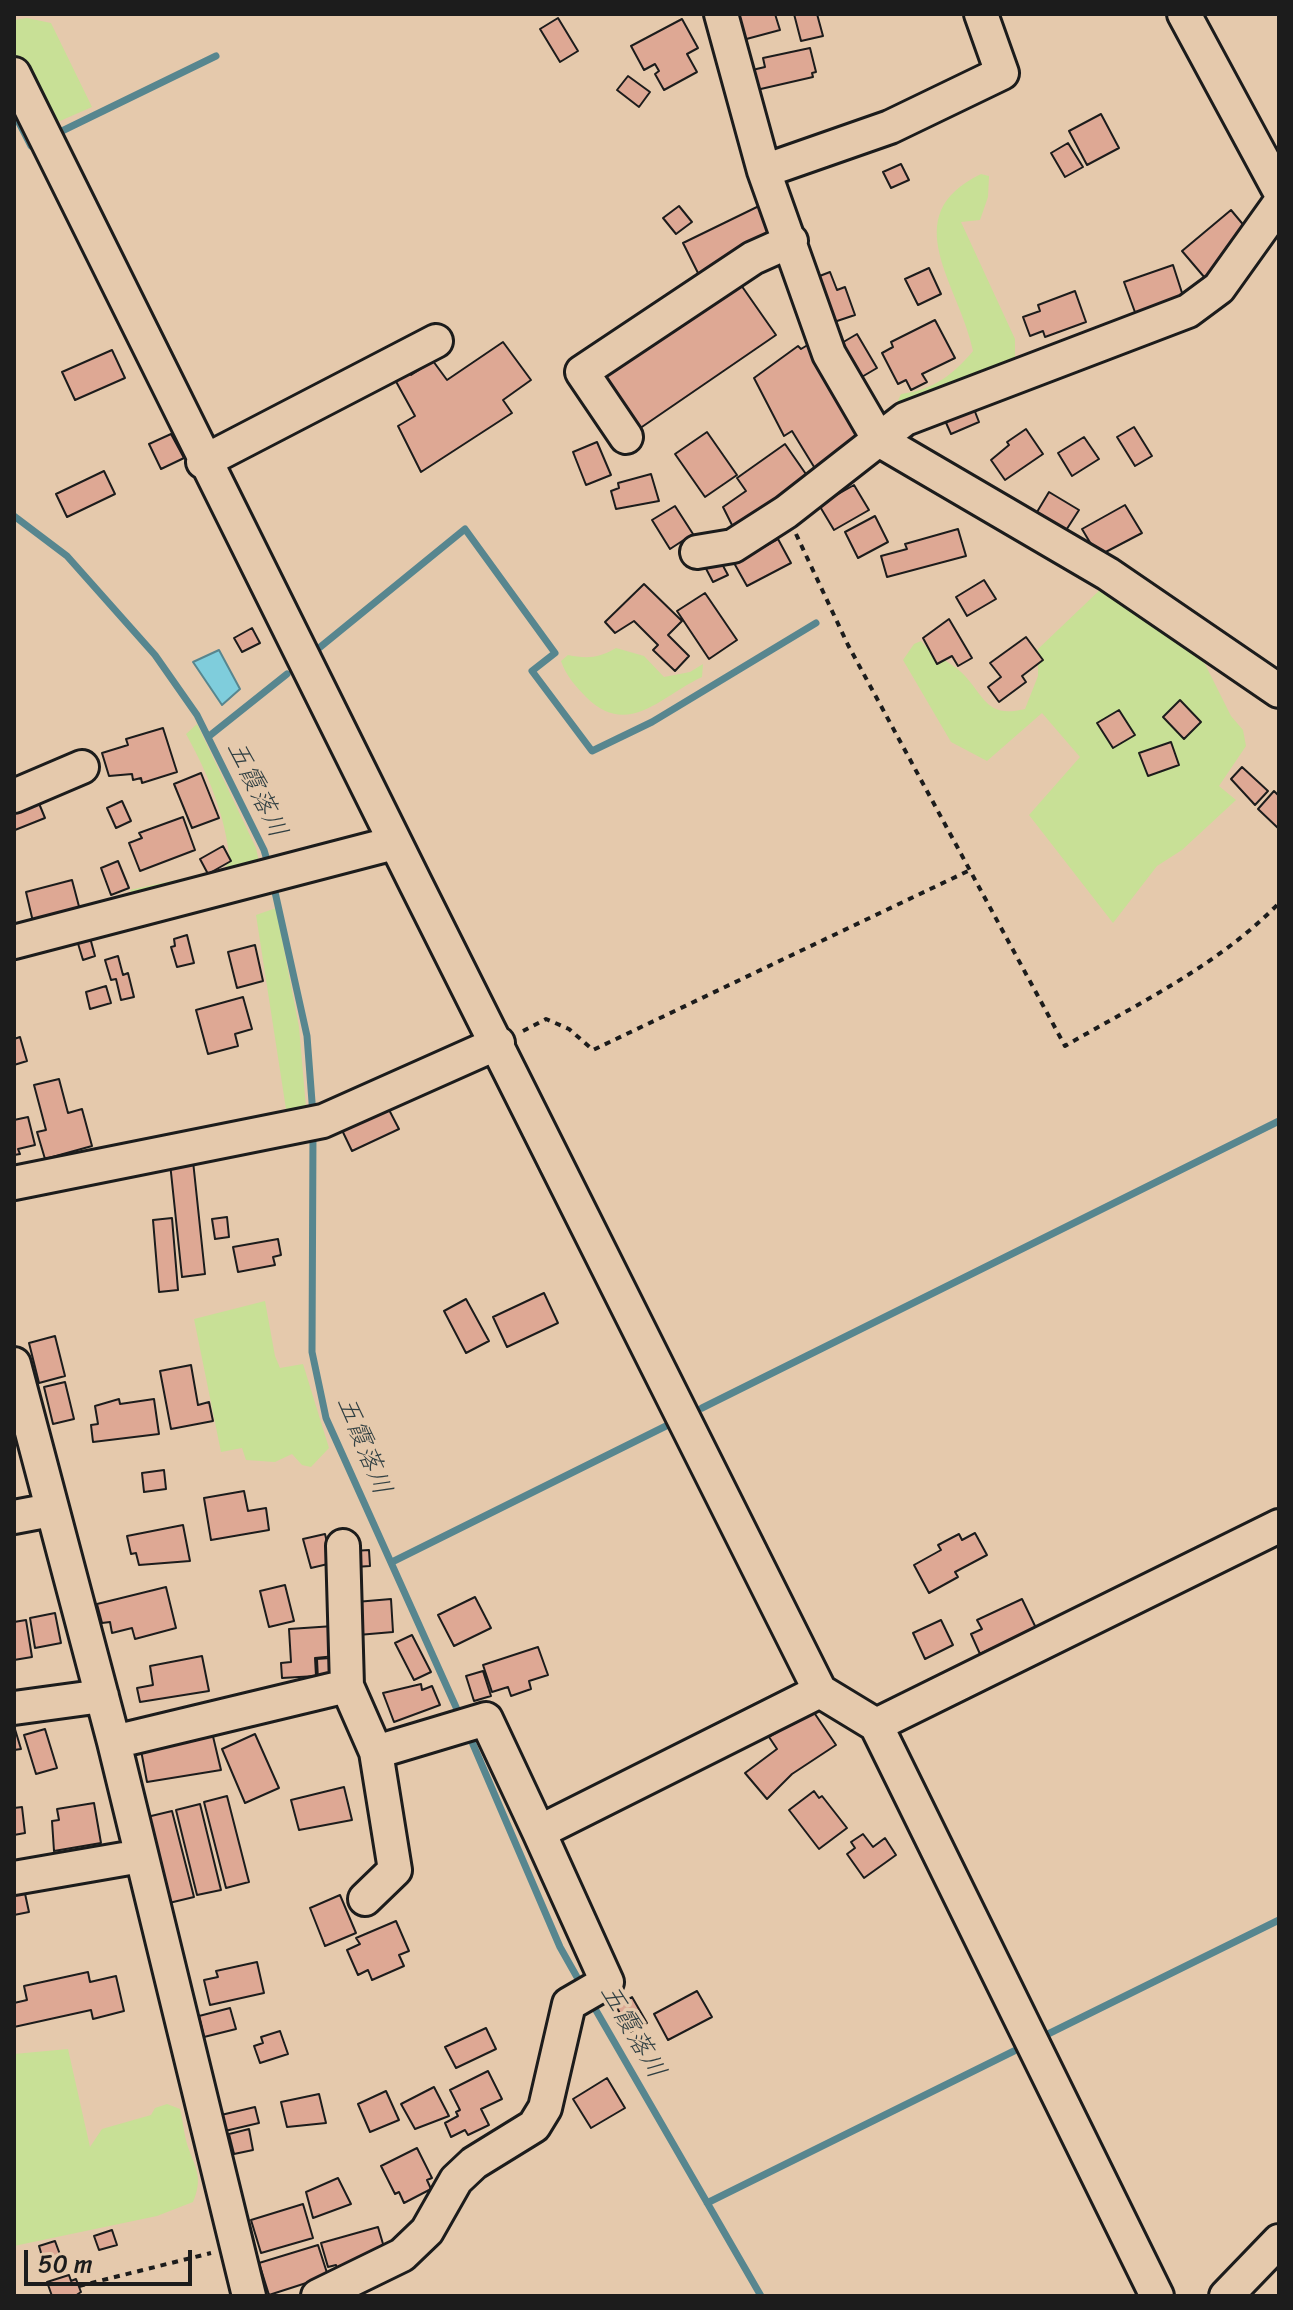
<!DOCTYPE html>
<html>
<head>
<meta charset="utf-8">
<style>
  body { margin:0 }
  #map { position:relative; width:1293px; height:2310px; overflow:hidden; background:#e5c9ac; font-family:Sriracha,sans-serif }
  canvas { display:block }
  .frame { position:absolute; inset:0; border:16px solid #1c1c1c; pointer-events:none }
  .scale { position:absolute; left:24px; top:2250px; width:168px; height:36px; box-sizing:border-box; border:4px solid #1c1c1c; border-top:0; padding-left:10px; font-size:24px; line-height:28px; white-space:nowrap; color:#1c1c1c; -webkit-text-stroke:6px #e5c9ac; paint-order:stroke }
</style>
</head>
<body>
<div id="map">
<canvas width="1293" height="2310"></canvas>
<div class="frame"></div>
<div class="scale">50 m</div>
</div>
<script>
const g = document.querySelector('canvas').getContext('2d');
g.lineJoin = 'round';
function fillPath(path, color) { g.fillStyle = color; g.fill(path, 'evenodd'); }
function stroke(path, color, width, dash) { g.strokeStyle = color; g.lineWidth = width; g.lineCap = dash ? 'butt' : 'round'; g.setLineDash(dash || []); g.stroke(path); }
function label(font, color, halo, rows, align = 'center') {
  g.font = font + ' Sriracha,"Klee One",sans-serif'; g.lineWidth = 7; g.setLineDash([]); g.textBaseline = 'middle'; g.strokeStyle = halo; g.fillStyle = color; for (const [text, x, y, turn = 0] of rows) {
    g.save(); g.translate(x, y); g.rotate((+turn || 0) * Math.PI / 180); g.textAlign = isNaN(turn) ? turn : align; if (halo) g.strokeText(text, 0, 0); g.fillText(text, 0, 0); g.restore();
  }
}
fillPath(new Path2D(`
  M27,18L51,23L92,107L60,121L48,117L14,63V20Z
  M981,174L989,176L988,197L980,220L961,222L1015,339V365L900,409L896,405L901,394C933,390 953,375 973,351C960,285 894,216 981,174Z
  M1104,586L1182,640L1205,664L1231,716L1243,730L1246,746L1219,786L1236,800L1182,850L1157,866L1113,923L1029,815L1080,757L1042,713L987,761L951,742L903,660L914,644L921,641C932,656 948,660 961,672C985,695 985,719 1025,709L1038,676V649Z
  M616,648L644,656L664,677L690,672L703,664L702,677C661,696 628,739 586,697C576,687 565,674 561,661L568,655C587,659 599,658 616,648Z
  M197,724L256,848L261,871L135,903L130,890L223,870L230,861C225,814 208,774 186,734Z
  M276,908L299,1027L307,1119L288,1122L256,915Z
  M265,1301L275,1356L280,1368L303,1364L329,1448L311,1467L302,1465L292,1454L275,1462L246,1460L242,1448L221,1452L194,1319Z
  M68,2049L90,2147L102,2129L151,2115L155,2108L167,2104L180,2109C183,2121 184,2135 188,2147C196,2169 203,2178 193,2202L157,2216L14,2246V2054Z`), '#c8e096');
const water = new Path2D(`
  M219,650L240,689L222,705L193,662Z`);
fillPath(water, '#7fcddc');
stroke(water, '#57868f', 2);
stroke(new Path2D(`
  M14,113L31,146
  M64,130L216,56
  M14,516L67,556L155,655L197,715L264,850L269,867
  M319,648L465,529L555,653L532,671L592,751L652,722L816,623
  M208,737L287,674
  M273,883L307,1036L313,1115
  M313,1131L312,1352L326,1418L460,1716
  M702,1408L1279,1121
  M392,1562L666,1426
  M469,1735L560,1947L582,1986
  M590,2000L761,2296
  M1050,2033L1279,1920
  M707,2203L1014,2051`), '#57868f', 7);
const building = new Path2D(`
  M732,14H775L780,30L739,41Z
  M794,14H817L823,36L801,41Z
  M558,18L578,51L560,62L540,29Z
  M682,19L698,48L687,54L697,72L664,90L655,74L659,71L655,64L644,70L631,46Z
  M810,48L816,72L812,73L813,77L752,91L748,71L765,67L763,58Z
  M628,76L650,92L639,107L617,90Z
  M1101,114L1119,148L1087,165L1069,131Z
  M1068,143L1083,167L1065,177L1051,153Z
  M901,164L909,180L891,188L883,172Z
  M679,206L692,222L676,234L663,218Z
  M759,206L772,232L699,275L683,243Z
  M1231,210L1251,234L1238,250L1205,278L1182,251Z
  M1173,265L1184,299L1136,315L1124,282Z
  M929,268L941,294L918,305L905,279Z
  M830,272L837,290L845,287L855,315L834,322L817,277Z
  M741,285L776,335L636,431L595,371L673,318L679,327Z
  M1075,291L1086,322L1045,337L1043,331L1030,336L1023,317L1040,311L1038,305Z
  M935,320L955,358L922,374L927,382L911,390L906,380L898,384L882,353L893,347L891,342Z
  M857,334L877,368L860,378L840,344Z
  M503,342L531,380L503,400L512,413L421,472L398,426L415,416L393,376L405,367L411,375L433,361L447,380Z
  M811,343L873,443L819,475L792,431L784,436L754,378L798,346L801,349Z
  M112,350L125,378L75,400L62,372Z
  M972,404L979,422L951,434L943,416Z
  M1134,427L1152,456L1135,466L1117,437Z
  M1026,429L1043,454L1005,480L991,460L1009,445L1007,442Z
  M707,432L737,475L705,497L675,454Z
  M171,434L184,458L161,469L149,444Z
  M1084,437L1099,459L1072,476L1058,453Z
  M597,442L611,475L586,485L573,452Z
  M785,444L808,477L734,529L723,507L746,491L737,478Z
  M104,471L115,494L67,517L56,494Z
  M651,474L659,501L616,509L611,491L619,488L618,483Z
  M854,485L869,510L834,530L819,505Z
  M1049,492L1079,510L1063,535L1034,517Z
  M1125,505L1142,533L1098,556L1082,529Z
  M675,506L693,534L670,549L652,520Z
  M875,516L888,542L858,558L845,532Z
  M958,529L966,556L887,577L881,556L907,549L905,544Z
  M778,539L791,563L747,586L734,563Z
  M716,553L728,575L713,582L702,561Z
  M984,580L996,599L967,616L956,597Z
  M644,584L682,621L668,635L689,656L675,671L653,650L658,645L634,621L615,633L605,622Z
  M705,593L737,640L709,659L677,611Z
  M949,619L972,658L958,666L952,656L937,664L923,638Z
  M252,628L260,643L242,652L234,638Z
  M1026,637L1043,660L1022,676L1026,682L999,702L988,687L1001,677L990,663Z
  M1180,700L1201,722L1184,739L1163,717Z
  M1119,710L1135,735L1113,748L1097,723Z
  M163,728L177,772L142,783L141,778L133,780L132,774L109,776L102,753L128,745L126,739Z
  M1171,742L1179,765L1148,776L1139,753Z
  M1242,767L1268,791L1255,805L1231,779Z
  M201,773L219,818L192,828L174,784Z
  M1274,791L1279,796V829L1258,809Z
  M38,801L45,818L15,830L14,811Z
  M122,801L131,821L116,828L107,808Z
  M183,817L195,850L140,871L129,843L142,838L139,833Z
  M223,846L231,861L208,874L200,859Z
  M118,861L129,888L111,895L101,868Z
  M72,880L81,914L34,926L26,892Z
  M89,934L95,956L83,960L76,937Z
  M187,935L194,963L177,967L171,947L175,946L174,939Z
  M255,945L263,981L237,988L228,952Z
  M118,956L123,975L128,973L134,997L121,1000L116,979L111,980L105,960Z
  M106,986L111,1003L90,1009L86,992Z
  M243,997L252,1029L235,1034L238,1046L208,1054L196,1010Z
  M20,1037L27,1061L14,1065V1039Z
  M59,1079L68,1113L82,1109L92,1146L45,1159L37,1132L46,1130L34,1085Z
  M386,1104L399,1129L352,1151L340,1126Z
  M28,1117L35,1145L18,1149L20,1154L14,1155V1120Z
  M193,1161L205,1274L182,1277L170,1163Z
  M227,1217L229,1237L215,1239L212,1219Z
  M172,1218L178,1290L159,1292L153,1220Z
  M278,1239L281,1255L273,1257L275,1265L238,1272L233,1247Z
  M544,1293L558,1323L507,1347L493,1317Z
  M466,1299L489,1341L466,1353L444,1311Z
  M55,1336L65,1376L39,1383L29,1343Z
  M191,1365L198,1405L209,1402L213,1421L171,1429L160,1371Z
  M65,1382L74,1419L53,1424L44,1387Z
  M119,1399L120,1404L154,1399L159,1434L93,1442L91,1425L98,1424L95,1406Z
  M164,1470L166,1489L144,1492L142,1473Z
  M244,1491L248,1511L266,1508L269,1530L211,1540L204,1498Z
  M183,1525L190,1561L139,1565L136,1553L131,1554L127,1536Z
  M975,1533L987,1555L955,1572L958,1577L929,1593L914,1565L941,1550L938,1545L959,1534L962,1540Z
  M325,1534L332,1563L311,1568L303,1539Z
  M369,1550L370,1566L355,1567L353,1551Z
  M285,1585L294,1621L269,1627L260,1591Z
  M166,1587L176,1628L135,1639L132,1628L112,1633L110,1622L102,1623L97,1604Z
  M475,1597L491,1628L454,1646L438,1615Z
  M391,1599L393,1632L358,1635L356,1602Z
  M1022,1599L1036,1628L980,1654L971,1634L982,1629L977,1620Z
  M55,1613L61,1643L35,1648L30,1618Z
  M26,1620L32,1657L14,1660V1622Z
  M941,1620L953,1645L925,1659L913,1633Z
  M334,1626L336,1656L315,1658L316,1676L282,1678L281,1663L291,1662L289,1629Z
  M412,1635L431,1672L414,1680L395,1643Z
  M538,1647L548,1675L529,1681L531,1689L511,1696L508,1687L492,1692L483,1665Z
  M202,1656L209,1691L140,1702L137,1688L153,1685L150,1666Z
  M330,1658L331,1680H318L317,1659Z
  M483,1671L491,1696L474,1701L466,1676Z
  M421,1684L422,1690L432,1686L440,1705L394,1722L383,1693Z
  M813,1711L836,1745L792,1774L767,1799L745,1773L777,1749L769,1737Z
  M14,1726L21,1749L14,1750Z
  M211,1728L221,1770L147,1782L140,1745Z
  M45,1729L57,1768L36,1774L24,1735Z
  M255,1734L279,1788L245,1803L222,1749Z
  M344,1787L352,1820L299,1830L291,1800Z
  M814,1791L819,1798L822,1796L847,1828L819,1849L789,1810Z
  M227,1796L249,1882L226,1888L204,1802Z
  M94,1803L101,1843L54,1851L52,1821L59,1820L57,1809Z
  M200,1804L221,1890L197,1895L176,1810Z
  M22,1807L25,1833L14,1835V1808Z
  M172,1811L194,1897L169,1903L147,1817Z
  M863,1834L873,1847L885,1838L896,1855L864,1878L847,1854L855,1848L851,1842Z
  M24,1889L29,1912L14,1915V1890Z
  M340,1895L356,1933L325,1946L310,1908Z
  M396,1921L409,1951L399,1955L404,1966L372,1980L368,1970L358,1975L347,1950L360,1944L356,1938Z
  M257,1962L264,1993L210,2005L204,1980L218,1977L216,1971Z
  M88,1972L90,1982L116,1976L124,2011L93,2019L91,2010L14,2027V2003L27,2000L24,1986Z
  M697,1991L712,2017L668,2040L654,2014Z
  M632,1997L647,2023L630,2032L616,2006Z
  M230,2008L236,2029L204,2037L199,2016Z
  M486,2028L496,2049L456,2068L445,2047Z
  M280,2031L288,2054L260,2063L254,2046L263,2043L261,2037Z
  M488,2071L502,2099L481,2109L489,2125L468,2135L465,2130L451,2137L445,2123L458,2116L456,2112L460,2110L450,2090Z
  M607,2078L625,2108L591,2128L573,2099Z
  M434,2087L449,2116L415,2129L401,2104Z
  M386,2091L399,2120L370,2132L358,2104Z
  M319,2094L326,2123L287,2127L281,2102Z
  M255,2107L259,2123L225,2131L221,2115Z
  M249,2129L253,2150L234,2154L229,2134Z
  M417,2148L432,2178L427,2180L431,2189L404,2203L399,2192L395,2194L381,2166Z
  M338,2178L351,2204L313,2218L306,2192Z
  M303,2204L313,2238L261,2253L251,2220Z
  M378,2227L386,2254L338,2272L336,2265L328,2267L321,2243Z
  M112,2230L117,2245L99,2250L94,2236Z
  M55,2241L62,2260L45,2266L39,2246Z
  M318,2245L328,2276L269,2295L259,2263Z
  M69,2275L71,2281L76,2279L81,2292L75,2296H52L47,2282Z`);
fillPath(building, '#dea894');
stroke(building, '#1c1c1c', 2);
const minor = new Path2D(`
  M721,14L764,171L829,354L879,440L1108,574L1279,691
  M1184,14L1279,190
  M14,74C278,615 552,1152 820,1691L876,1725L1279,1526
  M764,171L890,127L1002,73L981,14
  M626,437L582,372L753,258L791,241
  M203,462L436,341
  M697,552L733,546L786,512L905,419L1188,311L1219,288L1279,204
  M14,796L82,767
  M14,942L394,843
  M14,1183L323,1121L498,1043
  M14,1364L114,1742L249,2296
  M14,1517L51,1510
  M343,1546L347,1686
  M14,1708L102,1696
  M876,1725L1157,2296
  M114,1742L347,1686L376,1752L486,1719L539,1832L820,1691
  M14,1878L141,1856
  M365,1899L395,1870L376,1752
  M318,2296L402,2255L427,2231L456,2180L474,2163L534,2126L545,2108L569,2004L607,1982L539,1832
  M1226,2296L1279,2241`);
stroke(minor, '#1c1c1c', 38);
stroke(new Path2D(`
  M796,534L848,645L1065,1046C1139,1003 1219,965 1279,903
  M523,1031L546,1019L569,1029L593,1050L968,871
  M79,2286L211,2253`), '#1c1c1c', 4, [6, 6]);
stroke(minor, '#e5c9ac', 32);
label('italic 26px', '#303f42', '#e5c9ac', [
  ["五霞落川",256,790,64],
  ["五霞落川",363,1446,68],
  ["五霞落川",632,2032,60]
]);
</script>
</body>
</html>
